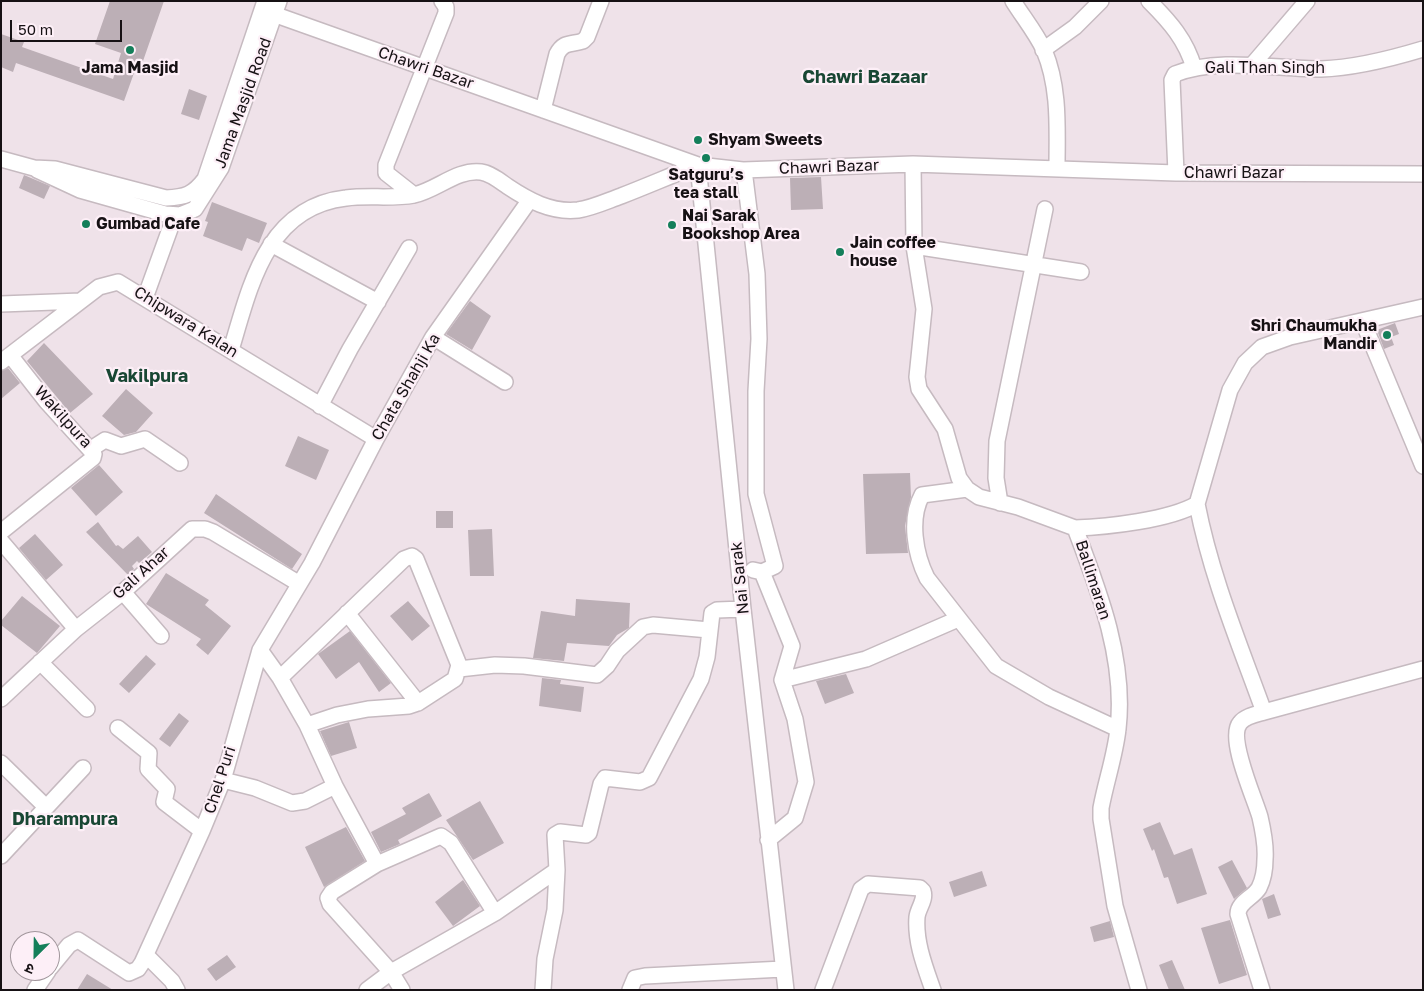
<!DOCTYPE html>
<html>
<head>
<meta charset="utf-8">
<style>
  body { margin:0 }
  #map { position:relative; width:1424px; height:991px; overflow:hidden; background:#efe2e9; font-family:"Golos Text","Noto Sans Devanagari",sans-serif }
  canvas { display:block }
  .frame { position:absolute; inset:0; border:2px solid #161114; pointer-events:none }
  .north { position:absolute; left:10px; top:931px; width:50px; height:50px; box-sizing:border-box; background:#fdeff7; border:1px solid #a1969c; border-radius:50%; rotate:203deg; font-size:14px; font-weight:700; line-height:20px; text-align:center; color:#161114 }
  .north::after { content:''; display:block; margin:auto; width:18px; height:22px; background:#147f5a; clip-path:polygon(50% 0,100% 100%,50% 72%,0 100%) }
  .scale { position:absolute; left:10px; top:20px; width:112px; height:22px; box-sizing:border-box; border:2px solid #161114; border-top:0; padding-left:6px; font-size:15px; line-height:18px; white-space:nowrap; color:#161114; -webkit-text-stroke:4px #fdeff7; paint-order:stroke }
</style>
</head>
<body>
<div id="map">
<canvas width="1424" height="991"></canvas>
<div class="frame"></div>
<div class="north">उ</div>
<div class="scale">50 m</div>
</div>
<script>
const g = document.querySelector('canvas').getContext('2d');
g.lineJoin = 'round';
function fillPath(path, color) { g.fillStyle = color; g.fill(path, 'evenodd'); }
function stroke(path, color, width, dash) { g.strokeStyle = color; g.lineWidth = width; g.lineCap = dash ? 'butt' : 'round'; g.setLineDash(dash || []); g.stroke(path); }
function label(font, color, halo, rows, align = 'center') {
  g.font = font + ' "Golos Text",sans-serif'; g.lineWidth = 4.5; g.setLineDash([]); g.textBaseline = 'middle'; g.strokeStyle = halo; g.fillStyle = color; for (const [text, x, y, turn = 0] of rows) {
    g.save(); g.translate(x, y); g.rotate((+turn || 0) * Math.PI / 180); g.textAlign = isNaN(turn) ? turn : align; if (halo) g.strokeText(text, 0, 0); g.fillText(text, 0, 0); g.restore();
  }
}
fillPath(new Path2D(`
  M110,1H164L143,61L139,59L124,101L16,63L13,72L1,67V34L24,42L22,47L113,79L121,53L95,44Z
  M189,89L207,96L199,120L181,114Z
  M24,175L50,186L44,199L19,188Z
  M821,177L823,209L791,210L790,178Z
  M212,202L267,223L259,243L247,238L242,251L203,236L208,222L205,221Z
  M470,301L491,316L472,350L446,334Z
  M1395,323L1399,334L1391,337L1394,345L1384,349L1377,330Z
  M44,343L93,394L70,413L27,361Z
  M8,368L20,383L1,399V371Z
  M126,389L153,413L136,432L124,435L102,416Z
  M298,436L329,450L316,480L285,466Z
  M99,465L123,492L96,516L71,488Z
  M910,473L911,497L905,526L908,553L866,554L863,474Z
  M216,494L302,554L292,569L204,513Z
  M436,511H453V528H436Z
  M98,522L116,546L118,545L123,549L138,536L152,552L139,563L137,561L132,566L134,569L128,575L86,532Z
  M492,529L494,576H470L468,530Z
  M35,534L63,565L46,580L19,548Z
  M166,573L209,600L205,605L231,626L208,655L196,645L201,639L146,604Z
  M22,596L60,626L37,653L1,625V621Z
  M576,599L630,603L629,628L617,635L609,646L567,643L564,661L533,658L541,611L575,616Z
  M408,601L430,626L412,641L390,616Z
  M350,631L391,683L379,692L359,662L336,679L318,654Z
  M146,655L156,664L129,693L119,684Z
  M846,674L854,693L825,704L816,681Z
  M542,678L561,680L560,684L584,687L581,712L539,706Z
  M179,713L189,721L170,747L159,739Z
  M349,722L357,748L331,756L320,731Z
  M429,793L442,816L398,840L400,844L381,852L371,832L406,814L402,808Z
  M480,801L504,843L473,860L446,820Z
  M1160,822L1174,855L1192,848L1207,894L1177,904L1168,877L1164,878L1154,849L1152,851L1143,829Z
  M346,827L365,861L324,887L305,847Z
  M1232,860L1247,888L1234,899L1218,867Z
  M982,871L987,886L954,897L949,882Z
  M463,880L480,906L453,926L435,902Z
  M1274,894L1281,915L1268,919L1262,899Z
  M1230,920L1247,975L1219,984L1201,928Z
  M1110,921L1114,937L1094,942L1090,927Z
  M227,955L236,967L216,981L207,969Z
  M1172,960L1185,990H1169L1159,965Z
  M87,974L113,990H77Z`), '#bcafb6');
const minor = new Path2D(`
  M1013,1C1023,17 1036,33 1044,50C1060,88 1057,129 1057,168
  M1149,1C1170,22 1186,40 1194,68
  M262,10L698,165L743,170L913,164L1176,173L1423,174
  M1043,50L1075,27L1101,1
  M1253,64L1307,1
  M543,110L557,54C564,41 571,45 583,41L587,37L601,1
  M1,159L34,168L55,169L166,198C185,197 193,195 205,179L265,1
  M913,164L914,246L924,309L917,377L919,389L945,429L959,478L967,489L979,497L1018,507L1075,528C1099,591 1126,660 1118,729C1115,756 1106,781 1101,808V819L1115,906L1139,990
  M37,170L80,190L165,214L180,215L195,209L221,168L279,1
  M744,170L757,274L759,339L756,391V494L775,566L762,572
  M1176,173L1172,80L1175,74C1218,57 1276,69 1321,69C1355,68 1390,59 1423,49
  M414,195L386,173V165L446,13V7L442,1
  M271,244L378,302
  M914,246L1081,272
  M145,298L175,215
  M1,304L81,301
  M1363,322L1423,466
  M433,337L505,382
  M231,350C250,287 266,207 346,198C368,195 392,199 414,195C437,190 457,169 481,172C490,173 500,181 507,186C528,200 551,213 578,210C592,208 607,201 621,196C647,186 672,175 698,165L743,609L786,990
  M1,362L99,287L118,282L376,439
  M320,406L350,349L409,248
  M91,449L105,440L121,446L145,439L180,463
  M967,489L922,495C909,519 915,554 927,578L996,666L1049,697L1118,729
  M1000,503L996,478L997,441L1045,209
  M1197,504C1211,576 1239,643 1264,712
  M1075,528C1107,527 1170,520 1197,504L1230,390L1245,363L1262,347L1290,337L1423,307
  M1,532L93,458L94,454L46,401L10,355
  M1,541L76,629
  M753,570L762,572L792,646L782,680L795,719L806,782L795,818L768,840
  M123,592L161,636
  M347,613L418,703
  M260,650L280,678L307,725L335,786L377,864
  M40,662L87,709
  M459,669L495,665L524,666L597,675L607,666L617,651L643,627L653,625L709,630
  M280,678L404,559L412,556L416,559L459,665L455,679L418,703L409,706L368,709L337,715L307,725
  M782,680L866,659L958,619
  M1,699L76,629L123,592L192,529H205L213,532L298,583
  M118,728L149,753L148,769L167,789L164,802L202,831
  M1,763L46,807
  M223,780L255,788L292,803L305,801L335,786
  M1,856L83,768
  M146,955L172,981L177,990
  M50,968L69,945L78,940L129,973L138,969L142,963L202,831L223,780L260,650L312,563L376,439L433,337L529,201
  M35,990L48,971
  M367,990L391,972L495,913L557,870L555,835L560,832L586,835L589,833L601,784L605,778L640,782L649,778L701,679L707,657L712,613L717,610L743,609
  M402,990L391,972L330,904L328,898L332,892L377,864L441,836L451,843L495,913
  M543,990L545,959L555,910L557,870
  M630,990L635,978L645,976L783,969
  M823,990L861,889L868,884L920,888L923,891C926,900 918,908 917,917C915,942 925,967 933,990
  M1262,990L1238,914C1238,902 1253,898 1259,888C1263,880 1265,868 1265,859C1266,846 1263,830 1260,817C1255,799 1227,738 1240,723C1245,716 1257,714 1264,712L1423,669`);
stroke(minor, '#c6bac0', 18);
stroke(minor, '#fff', 15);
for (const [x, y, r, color] of [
  [130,50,5,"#147f5a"],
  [698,140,5,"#147f5a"],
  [706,158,5,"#147f5a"],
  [86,224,5,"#147f5a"],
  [672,225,5,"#147f5a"],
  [840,252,5,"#147f5a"],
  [1387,335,5,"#147f5a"]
]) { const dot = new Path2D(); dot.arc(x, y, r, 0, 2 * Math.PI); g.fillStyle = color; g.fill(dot); stroke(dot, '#fdeff7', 2); }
label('bold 16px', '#161114', '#fdeff7', [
  ["Jama Masjid",130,68,"center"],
  ["Shyam Sweets",708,140],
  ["Satguru’s",706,175,"center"],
  ["tea stall",706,193,"center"],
  ["Nai Sarak",682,216],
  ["Bookshop Area",682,234],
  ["Gumbad Cafe",96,224],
  ["Jain coffee",850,243],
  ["house",850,261],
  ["Shri Chaumukha",1377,326,"right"],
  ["Mandir",1377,344,"right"]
], 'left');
label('16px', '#161114', '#fdeff7', [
  ["Chawri Bazar",426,68,19],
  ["Gali Than Singh",1265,68],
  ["Jama Masjid Road",243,103,-70],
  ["Chawri Bazar",829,167,-2],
  ["Chawri Bazar",1234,173],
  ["Chipwara Kalan",186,322,32],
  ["Chata Shahji Ka",406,387,-60],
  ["Wakilpura",63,417,48],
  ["Gali Ahar",141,573,-42],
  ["Nai Sarak",740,578,-96],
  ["Ballimaran",1093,580,72],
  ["Chel Puri",220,780,-72]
]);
label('bold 18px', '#194734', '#fdeff7', [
  ["Chawri Bazaar",865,77],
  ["Vakilpura",147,376],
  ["Dharampura",65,819]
]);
</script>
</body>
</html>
